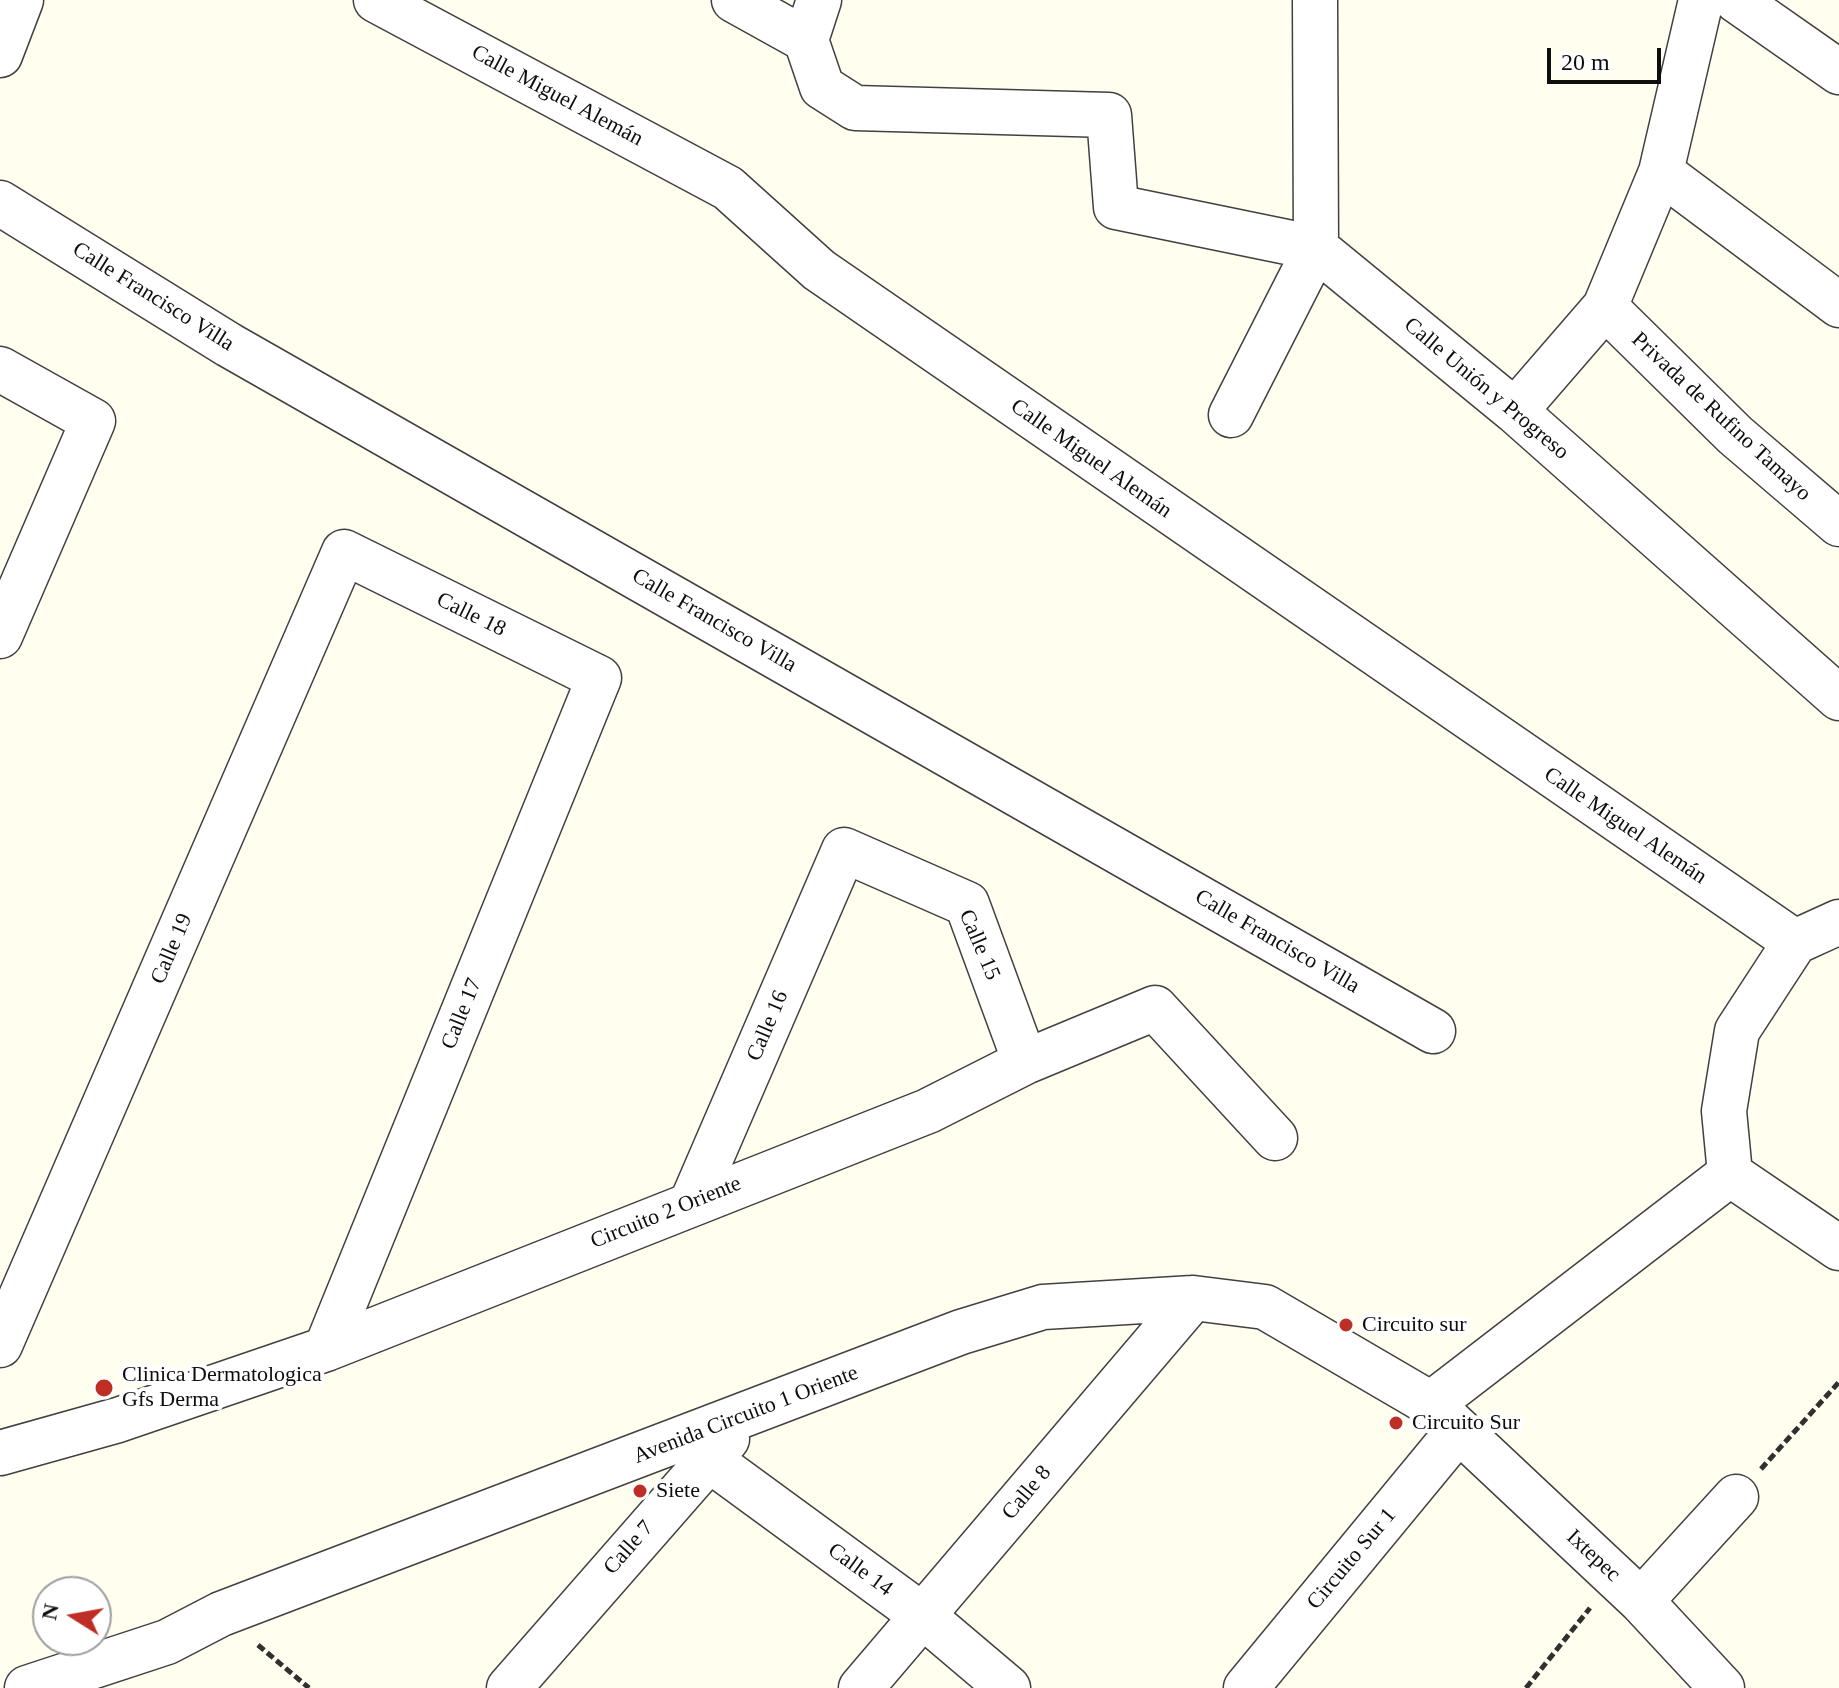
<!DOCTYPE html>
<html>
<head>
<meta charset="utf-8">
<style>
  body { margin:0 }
  #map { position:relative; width:1839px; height:1688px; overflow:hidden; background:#fffeef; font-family:"Times New Roman",serif }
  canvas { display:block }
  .north { position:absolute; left:32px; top:1576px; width:80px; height:80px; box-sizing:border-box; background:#fff; border:2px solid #9f9f9f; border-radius:50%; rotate:281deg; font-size:22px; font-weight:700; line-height:32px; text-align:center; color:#0e0e0e }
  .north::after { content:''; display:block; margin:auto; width:28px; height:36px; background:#bf2e25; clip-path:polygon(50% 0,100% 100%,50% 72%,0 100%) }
  .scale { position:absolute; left:1547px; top:48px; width:114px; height:36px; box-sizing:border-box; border:4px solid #0e0e0e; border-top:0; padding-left:10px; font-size:24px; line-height:28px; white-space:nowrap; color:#0e0e0e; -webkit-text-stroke:6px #fff; paint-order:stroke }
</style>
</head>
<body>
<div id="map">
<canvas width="1839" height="1688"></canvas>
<div class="north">N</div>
<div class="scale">20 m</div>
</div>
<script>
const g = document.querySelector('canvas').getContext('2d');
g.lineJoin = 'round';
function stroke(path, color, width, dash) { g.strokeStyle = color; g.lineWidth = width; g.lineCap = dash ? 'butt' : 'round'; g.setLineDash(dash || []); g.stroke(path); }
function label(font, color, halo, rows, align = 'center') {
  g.font = font + ' "Times New Roman",serif'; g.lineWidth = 8; g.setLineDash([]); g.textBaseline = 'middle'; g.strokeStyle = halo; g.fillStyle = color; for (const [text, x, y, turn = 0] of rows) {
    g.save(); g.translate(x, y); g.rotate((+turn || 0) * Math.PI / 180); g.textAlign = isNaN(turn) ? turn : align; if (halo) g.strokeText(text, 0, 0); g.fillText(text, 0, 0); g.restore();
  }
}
const minor = new Path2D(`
  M376,0L728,188L819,270L1795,942
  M734,0L806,40
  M1315,0L1316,248L1515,411L1839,698
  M1736,0L1839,72
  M806,40L822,87L855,108L1109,115L1116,207L1316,248L1231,415
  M806,40L819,0
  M0,55L21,0
  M1661,172L1839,305
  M0,203L229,345L1433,1031
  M1605,307L1735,435L1839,524
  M0,369L93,421L0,636
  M1515,411L1605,307L1661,172L1701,0
  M1730,1174L1724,1111L1737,1031L1795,942L1839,922
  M1730,1174L1839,1248
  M692,1202L844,850L967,904L1025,1062
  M0,1345L344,552L599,678L326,1349
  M1431,1404L1730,1174
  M0,1453L118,1420L326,1349L928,1111L1025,1062L1155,1008L1275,1138
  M707,1458L923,1616L1008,1688
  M1641,1601L1736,1497
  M27,1688L167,1642L221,1614L961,1332L1043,1307L1193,1298L1265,1307L1431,1404L1641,1601L1722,1688
  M509,1688L727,1439
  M861,1688L1193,1298
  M1246,1688L1458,1431`);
stroke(minor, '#414141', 47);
stroke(new Path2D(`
  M1761,1469L1839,1382
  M258,1645L309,1688
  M1526,1688L1590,1608`), '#303030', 5, [8, 4]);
stroke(minor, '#fff', 44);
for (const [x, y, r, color] of [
  [1346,1325,8,"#bf2e25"],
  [104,1388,10,"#bf2e25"],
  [1396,1423,8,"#bf2e25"],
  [640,1491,8,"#bf2e25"]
]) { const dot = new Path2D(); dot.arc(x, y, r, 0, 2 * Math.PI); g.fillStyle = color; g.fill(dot); stroke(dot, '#fff', 3); }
label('22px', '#0e0e0e', '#fff', [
  ["Calle Miguel Alemán",557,96,28],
  ["Calle Francisco Villa",153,297,32],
  ["Calle Unión y Progreso",1486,389,40],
  ["Privada de Rufino Tamayo",1721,417,43],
  ["Calle Miguel Alemán",1091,459,35],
  ["Calle 18",471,615,26],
  ["Calle Francisco Villa",714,621,30],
  ["Calle Miguel Alemán",1625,826,34],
  ["Calle Francisco Villa",1277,942,30],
  ["Calle 15",979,945,67],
  ["Calle 19",172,949,-67],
  ["Calle 17",462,1014,-68],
  ["Calle 16",768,1026,-67],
  ["Circuito 2 Oriente",666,1213,-22],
  ["Avenida Circuito 1 Oriente",746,1415,-21],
  ["Calle 8",1027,1493,-50],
  ["Calle 7",629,1548,-49],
  ["Ixtepec",1593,1556,43],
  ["Circuito Sur 1",1352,1559,-50],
  ["Calle 14",860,1570,36]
]);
label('22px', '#0e0e0e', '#fff', [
  ["Circuito sur",1362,1325],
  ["Clinica Dermatologica",122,1375],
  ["Gfs Derma",122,1400],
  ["Circuito Sur",1412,1423],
  ["Siete",656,1491]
], 'left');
</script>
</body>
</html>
